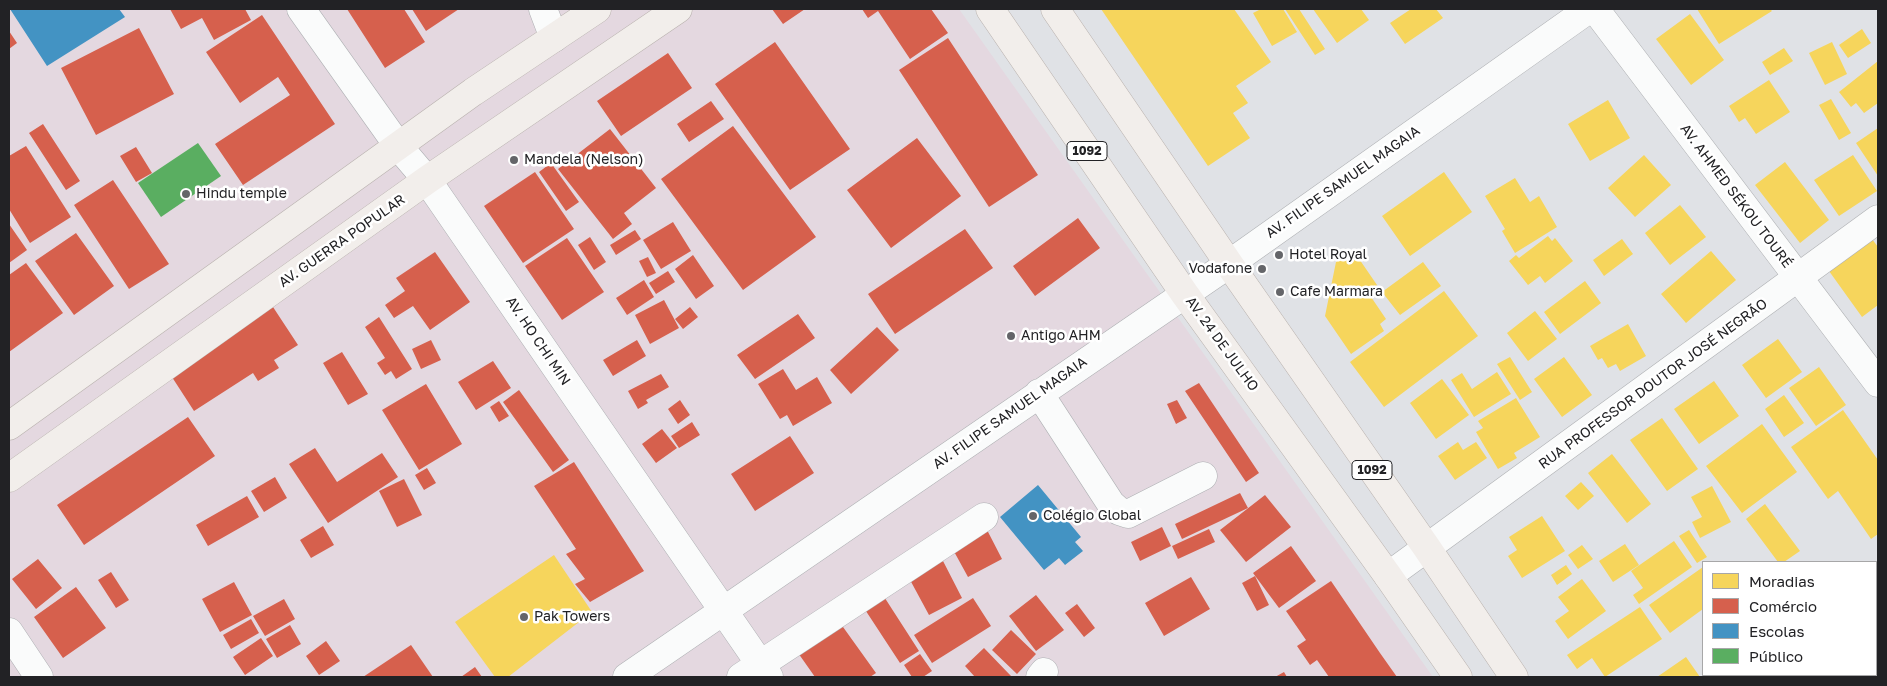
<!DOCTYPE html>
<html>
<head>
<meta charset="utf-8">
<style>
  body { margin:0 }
  #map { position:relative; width:1887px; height:686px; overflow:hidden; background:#e0e2e6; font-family:"Golos Text",sans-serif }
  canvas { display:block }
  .frame { position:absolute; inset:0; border:10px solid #222225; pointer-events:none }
  .legend { position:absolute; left:1702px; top:561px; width:175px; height:115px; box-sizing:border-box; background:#fff; border:1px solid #a7a7a8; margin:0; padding:6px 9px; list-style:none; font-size:15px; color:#222225 }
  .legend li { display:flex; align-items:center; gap:10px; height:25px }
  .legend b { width:25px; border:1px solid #a7a7a8 }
</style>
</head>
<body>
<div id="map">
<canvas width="1887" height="686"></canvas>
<div class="frame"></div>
<ul class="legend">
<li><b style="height:14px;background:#f6d55c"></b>Moradias</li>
<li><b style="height:14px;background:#d6604d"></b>Comércio</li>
<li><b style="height:14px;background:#4393c3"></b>Escolas</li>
<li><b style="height:14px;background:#5aae61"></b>Público</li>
</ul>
</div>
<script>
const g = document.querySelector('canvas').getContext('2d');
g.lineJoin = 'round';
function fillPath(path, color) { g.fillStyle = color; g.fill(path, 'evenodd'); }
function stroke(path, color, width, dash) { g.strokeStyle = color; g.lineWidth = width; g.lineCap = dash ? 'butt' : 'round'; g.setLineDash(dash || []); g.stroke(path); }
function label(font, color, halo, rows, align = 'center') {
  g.font = font + ' "Golos Text",sans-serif'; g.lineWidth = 5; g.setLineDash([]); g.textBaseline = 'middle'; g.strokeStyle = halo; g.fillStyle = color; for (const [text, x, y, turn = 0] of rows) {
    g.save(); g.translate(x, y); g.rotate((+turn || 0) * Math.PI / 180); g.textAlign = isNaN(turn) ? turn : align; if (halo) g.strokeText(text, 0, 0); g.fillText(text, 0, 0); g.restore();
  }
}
fillPath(new Path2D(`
  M9,9H959L1433,677H9Z`), '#e4d8e0');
fillPath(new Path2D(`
  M1101,9H1234L1271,62L1236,86L1248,103L1233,113L1250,138L1208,166Z
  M1261,9H1283L1297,32L1272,46L1253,13Z
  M1285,9H1299L1325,49L1315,55Z
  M1313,9H1361L1369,20L1337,43Z
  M1411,9H1436L1443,18L1405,44L1390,23Z
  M1697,9H1770L1772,11L1719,44Z
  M1690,14L1724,60L1691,85L1656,39Z
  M1862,29L1871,43L1848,58L1839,45Z
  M1832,42L1847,74L1825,85L1809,53Z
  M1784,48L1793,61L1770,75L1762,62Z
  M1878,61V103L1864,113L1856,103L1851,107L1839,92Z
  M1769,80L1790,112L1756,134L1745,118L1739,122L1729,106Z
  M1831,99L1851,133L1839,140L1819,105Z
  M1608,100L1630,138L1590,161L1568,124Z
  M1878,128V176L1856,143Z
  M1644,155L1671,185L1635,217L1608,188Z
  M1853,155L1877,191L1839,216L1814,180Z
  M1785,162L1829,220L1800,243L1755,185Z
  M1444,172L1472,212L1410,256L1382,216Z
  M1515,178L1530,202L1539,196L1557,227L1515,253L1502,231L1505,229L1485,196Z
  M1680,205L1706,237L1670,265L1645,233Z
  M1548,236L1552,241L1555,238L1573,261L1545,283L1540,276L1528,285L1509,261L1516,255L1519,258Z
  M1622,239L1633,254L1604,276L1593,260Z
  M1872,239L1878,247V305L1862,317L1829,271Z
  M1353,250L1377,285L1367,291L1386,319L1380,324L1384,331L1351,354L1325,316L1336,262Z
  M1711,251L1736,280L1686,323L1661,294Z
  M1423,262L1441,286L1400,315L1382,292Z
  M1585,281L1601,303L1560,334L1544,312Z
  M1444,291L1478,336L1384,407L1350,362Z
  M1535,311L1557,339L1528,361L1507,333Z
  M1628,324L1646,356L1620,371L1616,364L1608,368L1602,358L1598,360L1590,346Z
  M1778,339L1802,372L1766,398L1742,365Z
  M1510,357L1532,392L1520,400L1497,364Z
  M1564,357L1592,395L1562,417L1534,379Z
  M1819,367L1846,405L1816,426L1789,388Z
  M1497,372L1511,394L1474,417L1451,380L1462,373L1472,389Z
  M1442,379L1469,415L1436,439L1410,403Z
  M1714,381L1739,416L1699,444L1674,409Z
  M1784,395L1804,423L1784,437L1765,409Z
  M1516,398L1540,437L1514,453L1517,458L1498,469L1476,432L1483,428L1478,421Z
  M1843,410L1878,460V534L1871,539L1838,491L1828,499L1791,447Z
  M1662,418L1698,469L1667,491L1630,440Z
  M1762,424L1797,472L1742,513L1706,466Z
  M1458,442L1463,450L1476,442L1487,458L1455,480L1438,456Z
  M1612,454L1651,504L1627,523L1588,473Z
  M1581,482L1594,496L1578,510L1565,496Z
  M1712,486L1731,522L1700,538L1692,522L1702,517L1691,497Z
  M1765,504L1800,551L1784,562H1778L1746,519Z
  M1542,516L1565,551L1522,578L1508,556L1517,550L1509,537Z
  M1689,530L1707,557L1697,563L1679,536Z
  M1674,541L1692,567L1639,604L1633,595L1643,588L1631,571Z
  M1625,544L1639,565L1613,582L1599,561Z
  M1582,545L1593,559L1578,569L1568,555Z
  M554,555L592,612L508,677H495L455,622Z
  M1566,565L1572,574L1557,585L1551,575Z
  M1703,567V609L1670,633L1649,605Z
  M1582,579L1606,611L1568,639L1555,621L1569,611L1558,597Z
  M1640,607L1662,639L1605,677L1592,658L1577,669L1567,655Z
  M1686,657L1700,677H1657Z
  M1751,675H1791L1793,677H1753Z`), '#f6d55c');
fillPath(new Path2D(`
  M170,9H245L251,20L214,40L202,18L181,29Z
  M347,9H404L425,42L385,68Z
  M412,9H459L426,31Z
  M772,9H805L783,24Z
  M862,9H931L948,33L910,59L878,11L868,18Z
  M262,15L335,124L243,185L215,144L290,95L278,77L240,103L206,52Z
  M139,28L174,94L96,135L61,68Z
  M9,31L17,43L9,49Z
  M948,38L1038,175L989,207L899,70Z
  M775,42L850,149L790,190L715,84Z
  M668,53L692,88L621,136L597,101Z
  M711,101L724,119L689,142L677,124Z
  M43,124L80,181L66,190L29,133Z
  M733,126L816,237L743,290L661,179Z
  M610,129L656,188L624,213L632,224L613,239L558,169Z
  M917,138L961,196L891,248L847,190Z
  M26,146L71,217L30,243L9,209V156Z
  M136,147L152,173L136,182L120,156Z
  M551,163L579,202L566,211L539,172Z
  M535,172L574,229L523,263L484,206Z
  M113,180L169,264L129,289L74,205Z
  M1078,218L1100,248L1035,296L1013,266Z
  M673,222L691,251L661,269L643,240Z
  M9,224L27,250L9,263Z
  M965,229L993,268L895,334L868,294Z
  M635,230L641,239L616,255L610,245Z
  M76,233L114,286L74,315L35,261Z
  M590,237L606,262L594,270L578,245Z
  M567,238L604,292L562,320L525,266Z
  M435,252L470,302L430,330L413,306L394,318L385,305L405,291L396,278Z
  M693,255L714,286L696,299L675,269Z
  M648,257L656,273L647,277L639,261Z
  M26,263L63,313L9,352V275Z
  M668,271L675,282L656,294L649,283Z
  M644,280L654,297L627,315L616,298Z
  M664,300L679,328L650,344L635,315Z
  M273,307L298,345L274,360L279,368L258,381L253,373L194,411L170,374Z
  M690,307L698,317L683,329L675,319Z
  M798,314L815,338L755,379L737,355Z
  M379,317L412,369L396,379L391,371L385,375L377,363L385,358L365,327Z
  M877,327L899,350L851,394L830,370Z
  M431,340L441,360L421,369L412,349Z
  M637,340L646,356L613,376L603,360Z
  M342,352L368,394L348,405L323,363Z
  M493,361L511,388L476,410L458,382Z
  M783,369L796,390L817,377L832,403L793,426L787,415L780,419L758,384Z
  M661,374L669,387L646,400L648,403L638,409L628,391Z
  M1199,383L1259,473L1246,482L1185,391Z
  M426,384L462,444L419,470L382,410Z
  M519,390L569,460L553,472L503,402Z
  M680,400L690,415L678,424L668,409Z
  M1177,400L1187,418L1176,424L1167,404Z
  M499,401L509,416L499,422L490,407Z
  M188,417L215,456L84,545L57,505Z
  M692,422L700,435L679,448L671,436Z
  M662,429L677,448L656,463L642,444Z
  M790,436L814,473L755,511L731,474Z
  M315,448L337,482L382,453L398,477L328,523L289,464Z
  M574,462L644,571L590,602L575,584L585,579L566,554L576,549L534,486Z
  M427,468L436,483L424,490L415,475Z
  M275,477L287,498L264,512L251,491Z
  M404,479L422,515L397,527L379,491Z
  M1240,493L1248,508L1182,539L1175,524Z
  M1265,495L1291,527L1246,562L1220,530Z
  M247,496L259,517L208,546L196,525Z
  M323,526L334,545L311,558L300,540Z
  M1162,527L1171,546L1140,561L1131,542Z
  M986,528L1002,559L968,577L951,546Z
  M1209,529L1215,542L1178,559L1172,546Z
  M1291,546L1316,581L1279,608L1253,573Z
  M38,559L62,588L36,609L12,579Z
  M943,561L962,598L929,615L909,578Z
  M111,572L129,600L116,608L98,580Z
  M1255,576L1269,605L1257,611L1242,583Z
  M1191,577L1210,609L1164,636L1145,603Z
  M1331,581L1380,653L1397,677H1329L1317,660L1310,665L1297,646L1306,640L1286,611Z
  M234,582L252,615L220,632L202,599Z
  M76,587L106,628L63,658L34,617Z
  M881,592L919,651L900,663L862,605Z
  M1036,595L1064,630L1036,651L1009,616Z
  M973,598L991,626L932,663L914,635Z
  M284,599L295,619L265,636L253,616Z
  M1077,604L1095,628L1084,637L1065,613Z
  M251,619L259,633L231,649L223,635Z
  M838,620L876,673L870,677H815L796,650Z
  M290,625L301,644L277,658L266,639Z
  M1011,630L1036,654L1017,674L992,650Z
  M261,638L273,656L245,675L233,657Z
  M326,641L340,661L319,675L306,656Z
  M411,645L433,677H363Z
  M984,648L1011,676L1010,677H975L965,666Z
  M920,654L932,671L923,677H912L904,665Z
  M475,667L482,677H461Z
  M1284,672L1287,677H1275Z`), '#d6604d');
fillPath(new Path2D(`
  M10,9H119L125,17L47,66Z
  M1038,485L1081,537L1075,542L1083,551L1065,565L1059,558L1044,570L1000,517Z`), '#4393c3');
fillPath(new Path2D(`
  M198,143L221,176L161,217L138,183Z`), '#5aae61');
const minor = new Path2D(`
  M301,9L399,147L427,180L769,677
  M543,9L554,38
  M1595,9L1878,383
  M1039,393L1111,504L1119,511L1128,514L1203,476
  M1388,576L1878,219
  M9,632L39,677
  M627,677L1229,264L1589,9
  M741,677L984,517
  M1040,677L1044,672`);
const major = new Path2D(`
  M990,9L1184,293L1388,576L1458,677
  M1055,9L1229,264L1427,548L1514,677
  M9,426L473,92L597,9
  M9,478L427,180L678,9`);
stroke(minor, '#aeb0b3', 29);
stroke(major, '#b8b1ad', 29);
stroke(minor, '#fafbfb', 28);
stroke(major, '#f2eeeb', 28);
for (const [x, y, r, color] of [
  [514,160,5,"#646569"],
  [186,194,5,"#646569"],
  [1279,255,5,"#646569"],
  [1262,269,5,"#646569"],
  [1280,292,5,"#646569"],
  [1011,336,5,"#646569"],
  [1033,516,5,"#646569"],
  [524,617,5,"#646569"]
]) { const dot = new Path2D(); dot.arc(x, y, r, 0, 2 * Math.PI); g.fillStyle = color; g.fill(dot); stroke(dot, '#fff', 2); }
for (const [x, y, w] of [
  [1087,151,40],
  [1372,470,40]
]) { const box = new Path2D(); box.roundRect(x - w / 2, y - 9.5, w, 19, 4); g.fillStyle = '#fff'; g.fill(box); stroke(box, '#222225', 1); }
label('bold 12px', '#222225', null, [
  ["1092",1087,151],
  ["1092",1372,470]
]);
label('14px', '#222225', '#fff', [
  ["Mandela (Nelson)",524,160],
  ["Hindu temple",196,194],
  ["Hotel Royal",1289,255],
  ["Vodafone",1252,269,"right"],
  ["Cafe Marmara",1290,292],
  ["Antigo AHM",1021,336],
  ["Colégio Global",1043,516],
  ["Pak Towers",534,617]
], 'left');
label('14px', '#222225', '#fff', [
  ["AV. FILIPE SAMUEL MAGAIA",1343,182,-35],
  ["AV. AHMED SÉKOU TOURÉ",1736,196,53],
  ["AV. GUERRA POPULAR",342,241,-35],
  ["AV. HO CHI MIN",538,341,56],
  ["AV. 24 DE JULHO",1222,344,54],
  ["RUA PROFESSOR DOUTOR JOSÉ NEGRÃO",1653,384,-36],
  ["AV. FILIPE SAMUEL MAGAIA",1010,413,-35]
]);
</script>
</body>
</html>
